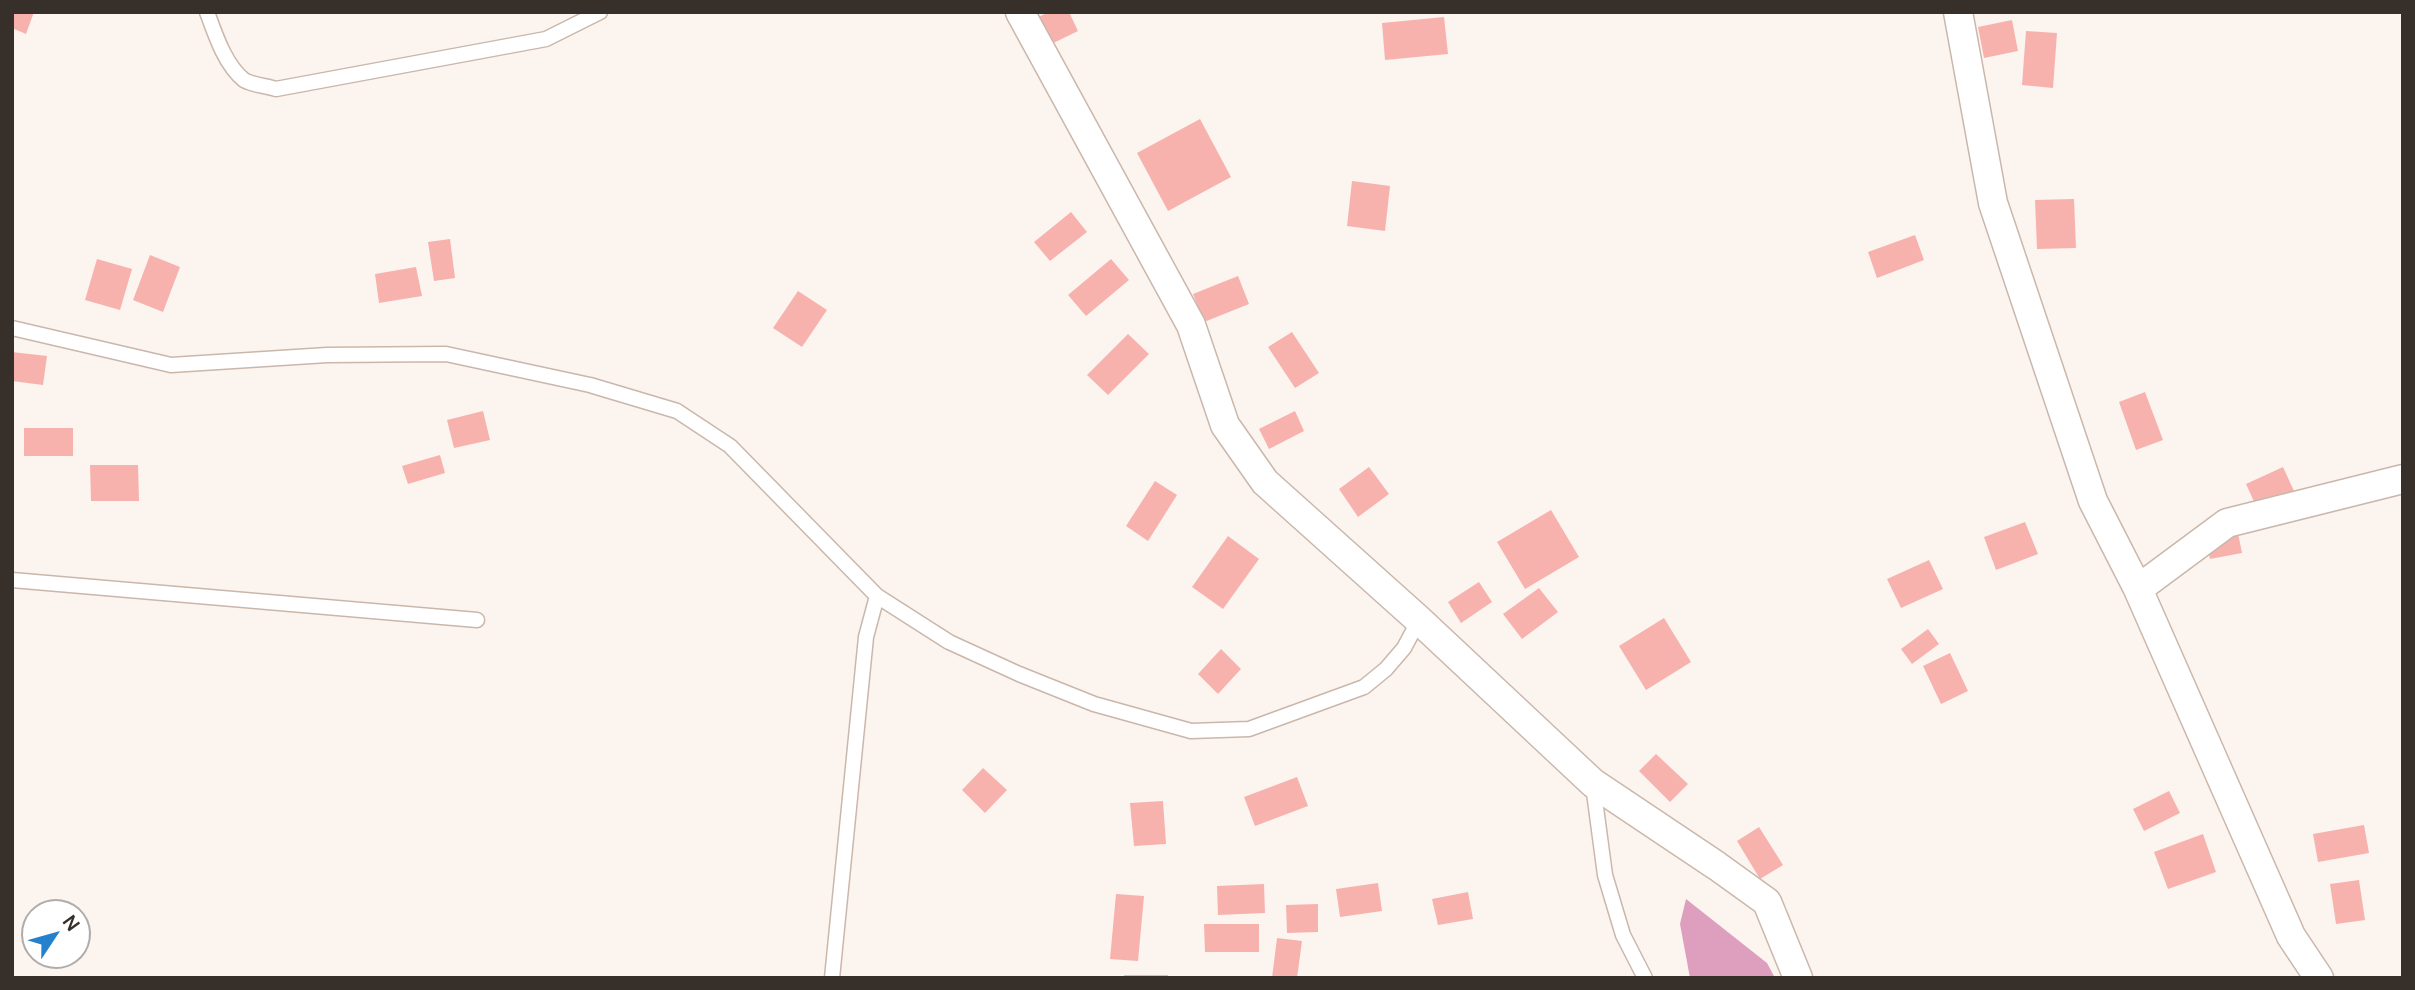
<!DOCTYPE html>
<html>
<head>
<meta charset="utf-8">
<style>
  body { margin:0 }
  #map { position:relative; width:2415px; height:990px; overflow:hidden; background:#fcf4ef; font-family:Manrope,sans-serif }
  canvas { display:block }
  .frame { position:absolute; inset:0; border:14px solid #372f2a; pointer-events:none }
  .north { position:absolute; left:21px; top:899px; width:70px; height:70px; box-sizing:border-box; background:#fff; border:2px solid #afacaa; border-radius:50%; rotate:54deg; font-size:19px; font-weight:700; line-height:28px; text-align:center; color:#372f2a }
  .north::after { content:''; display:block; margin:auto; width:24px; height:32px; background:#2481cd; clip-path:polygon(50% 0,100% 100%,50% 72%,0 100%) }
</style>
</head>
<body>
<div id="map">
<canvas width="2415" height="990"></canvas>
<div class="frame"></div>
<div class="north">N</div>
</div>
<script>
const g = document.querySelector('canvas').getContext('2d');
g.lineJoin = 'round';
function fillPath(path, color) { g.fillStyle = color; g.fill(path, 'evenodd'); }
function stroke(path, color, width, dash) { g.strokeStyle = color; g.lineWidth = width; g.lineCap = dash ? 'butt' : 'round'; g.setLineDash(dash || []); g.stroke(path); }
fillPath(new Path2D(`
  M1686,899L1767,963L1775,978H1690L1680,924Z`), '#dd9fbd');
fillPath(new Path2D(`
  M12,12H34L26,34L12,28Z
  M1049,12H1069L1078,31L1043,48L1030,21Z
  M1444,17L1448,54L1385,60L1382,23Z
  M2012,20L2018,51L1984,58L1978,27Z
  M2026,31L2057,33L2053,88L2022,85Z
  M1200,119L1231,177L1168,211L1137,153Z
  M1352,181L1390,186L1385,231L1347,226Z
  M2074,199L2076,248L2037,249L2035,200Z
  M1071,212L1087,232L1050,261L1034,242Z
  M1915,235L1924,260L1877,278L1868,252Z
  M450,239L455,278L434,281L428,242Z
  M150,255L180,267L163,312L133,300Z
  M97,259L132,269L120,310L85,300Z
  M1111,259L1129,280L1086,316L1068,295Z
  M416,267L422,296L379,303L375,274Z
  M1238,276L1249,304L1204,322L1193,294Z
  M798,291L827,310L802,347L773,328Z
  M1292,332L1319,373L1295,388L1268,347Z
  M1128,334L1149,354L1108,395L1087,375Z
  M12,352L47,356L43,385L12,381Z
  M2145,392L2163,440L2136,450L2119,402Z
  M483,411L490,440L454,448L447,420Z
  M1295,411L1304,431L1269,449L1259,429Z
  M24,428H73V456H24Z
  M440,455L445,473L408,484L402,466Z
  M90,465H138L139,501H91Z
  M1369,467L1389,494L1358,517L1339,489Z
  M2283,467L2294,491L2257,508L2246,484Z
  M1155,481L1177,495L1148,541L1126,526Z
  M1551,510L1579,557L1525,589L1497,542Z
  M2235,518L2242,553L2210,559L2203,524Z
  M2025,522L2038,554L1996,570L1984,537Z
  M1228,536L1259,559L1223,609L1192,587Z
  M1929,560L1943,589L1901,608L1887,579Z
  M1479,582L1492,602L1461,623L1448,602Z
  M1539,588L1558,612L1522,639L1503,614Z
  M1664,618L1691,662L1646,690L1619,646Z
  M1928,629L1939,644L1912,664L1901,649Z
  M1221,649L1241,669L1218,694L1198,674Z
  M1950,653L1968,691L1941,704L1923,666Z
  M1656,754L1688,784L1670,802L1639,771Z
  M983,768L1007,790L985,813L962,790Z
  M1297,777L1308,806L1255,826L1244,797Z
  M2169,791L2180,813L2144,831L2133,809Z
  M1163,801L1166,844L1134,846L1130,803Z
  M2364,825L2369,853L2318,862L2313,834Z
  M1759,827L1783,865L1760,879L1737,841Z
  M2203,834L2216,872L2168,889L2154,852Z
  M2359,880L2365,920L2336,924L2330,884Z
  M1378,883L1382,911L1340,917L1336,889Z
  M1264,884L1265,913L1218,915L1217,886Z
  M1468,892L1473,919L1438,925L1432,899Z
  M1116,894L1144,896L1138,961L1110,959Z
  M1318,904V932L1287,933L1286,905Z
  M1204,924H1259V952H1205Z
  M1277,938L1302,941L1297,978H1272Z
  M1124,975H1168V978H1124Z`), '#f7b2ae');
const lane = new Path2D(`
  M207,12C215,34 225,65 244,80C252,85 267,86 276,89L546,39L600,12
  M12,328L171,365L327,355L446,354L590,385L677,411L730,446L877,596L949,642L1019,674L1094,704L1191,731L1249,729L1364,687L1386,669L1404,648L1419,620
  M12,580L477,620
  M1593,785L1605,875L1623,935L1645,978
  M832,978L866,637L877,596`);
const street = new Path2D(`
  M1020,12L1191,325L1225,425L1265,482L1419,620L1593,783L1717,866L1767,902L1798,978
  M1958,12L1993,203L2093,501L2138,589L2291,936L2319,978
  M2138,589L2227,523L2403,479`);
stroke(lane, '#cab7ab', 17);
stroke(street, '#cab7ab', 31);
stroke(lane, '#fff', 14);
stroke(street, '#fff', 28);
</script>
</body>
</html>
